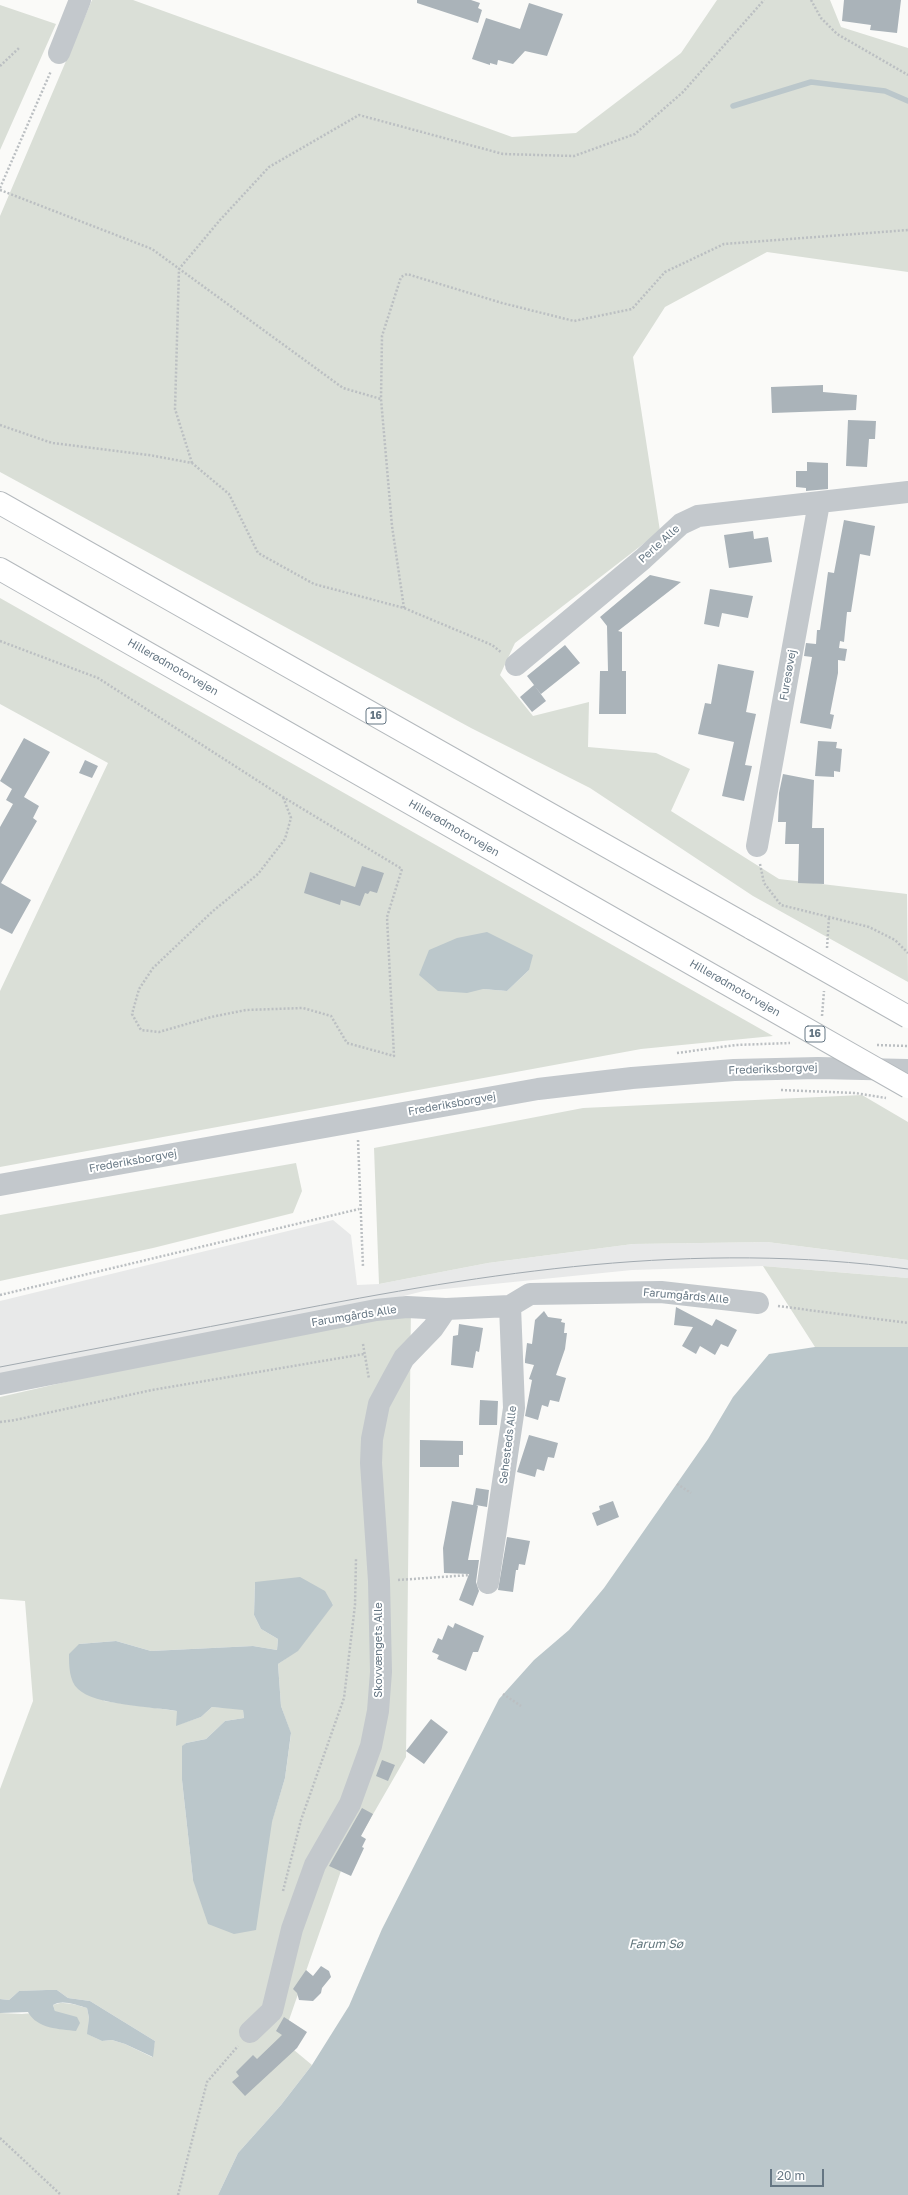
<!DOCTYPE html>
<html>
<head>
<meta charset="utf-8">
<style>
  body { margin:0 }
  #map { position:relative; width:908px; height:2195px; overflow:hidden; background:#fafaf8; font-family:"Golos Text",sans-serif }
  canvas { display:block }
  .scale { position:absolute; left:770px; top:2169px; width:54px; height:18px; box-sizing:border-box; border:2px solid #657683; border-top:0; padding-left:5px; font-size:12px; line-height:14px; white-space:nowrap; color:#657683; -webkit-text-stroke:3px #fff; paint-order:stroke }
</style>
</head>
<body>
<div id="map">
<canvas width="908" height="2195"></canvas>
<div class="scale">20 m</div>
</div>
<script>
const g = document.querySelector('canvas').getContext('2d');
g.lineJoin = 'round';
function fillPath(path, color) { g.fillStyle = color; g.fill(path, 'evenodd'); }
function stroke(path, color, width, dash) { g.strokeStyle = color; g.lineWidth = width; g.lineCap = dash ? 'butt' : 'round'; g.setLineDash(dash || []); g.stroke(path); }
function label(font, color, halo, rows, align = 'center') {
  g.font = font + ' "Golos Text",sans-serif'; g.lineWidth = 4; g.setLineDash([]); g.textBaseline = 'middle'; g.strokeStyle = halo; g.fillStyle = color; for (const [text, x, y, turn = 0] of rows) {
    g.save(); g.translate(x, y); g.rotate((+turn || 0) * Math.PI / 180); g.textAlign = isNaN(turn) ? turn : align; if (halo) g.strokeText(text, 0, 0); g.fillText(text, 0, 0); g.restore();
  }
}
fillPath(new Path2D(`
  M333,1220L351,1235L357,1285L379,1284L488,1263L633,1244L767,1242L908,1260V1278L763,1266L632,1270L424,1291L359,1307L0,1375V1301Z`), '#e8e9e9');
fillPath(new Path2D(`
  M92,0H133L512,137L576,133L681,53L717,0H830L841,27L908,48V272L767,252L665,307L633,357L660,531L515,643L500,675L533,716L589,702L588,747L656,753L690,769L671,811L779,879L907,894L908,982L753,896L590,788L471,728L0,472V216Z
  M0,5L56,24L0,150Z
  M0,598L773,1036L641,1049L0,1167V991L108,763L0,704ZM529,970L507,991L483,989Z
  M862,1095L908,1122V1260L767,1242L633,1244L488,1263L379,1284L374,1148L583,1108Z
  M296,1163L302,1191L293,1213L153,1248L0,1281V1215Z
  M763,1266L908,1278V1347H815Z
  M411,1303L406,1757L342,1868L282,2040L312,2065L281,2105L238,2153L218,2195H0V2013L22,2014L55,2011L53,2005C63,2000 77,2005 87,2008L89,2018L88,2034L102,2041L112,2040L125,2044L152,2057L155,2041L90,2001L68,1998L57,1990L19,1991L9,2000L0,1999V1789L33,1701L25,1601L0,1599V1397ZM255,1582L333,1604L298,1650L278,1664L281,1706L291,1734L285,1778L272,1821L193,1880L182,1780L183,1746L186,1743L206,1739L225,1721L244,1718L243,1709L212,1707L201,1717L177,1725V1711L104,1701L79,1644L116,1641L151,1651L253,1646L277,1650L278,1639L261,1629L254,1615Z`), '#dadfd7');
fillPath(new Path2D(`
  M487,932L533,955L529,970L507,991L483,989L467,993L438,991L419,975L429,950L457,938Z
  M815,1347H908V2195H218L238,2153L281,2105L312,2065L349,2006L382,1929L499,1699L534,1660L569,1630L604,1588L708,1439L733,1397L769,1354Z
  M300,1577L325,1591L333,1605L298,1651L278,1664L281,1706L291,1733L285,1778L272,1822L256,1930L234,1934L208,1924L193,1880L182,1780V1746L186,1743L206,1739L225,1721L244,1718L243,1710L212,1707L201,1717L176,1726L177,1711C154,1707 94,1705 78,1689C69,1681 69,1665 69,1654L79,1644L116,1641L151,1651L253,1646L277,1650L278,1639L261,1629L254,1615L255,1582Z
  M47,1990H57L68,1998L90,2001L155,2041L153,2057L125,2044L112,2040L102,2041L87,2034L89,2018L87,2008C77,2005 62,1999 53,2005L55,2011L77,2017L80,2023L76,2031C60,2029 37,2029 28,2012L0,2013V1999L9,2000L19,1991Z`), '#bbc7cb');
stroke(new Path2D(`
  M733,106L811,82L885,91L908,101`), '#bbc7cb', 5.5);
fillPath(new Path2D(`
  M417,0H471L480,3L478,8L482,10L478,23L417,3Z
  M844,0H901L897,33L870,30L871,25L842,21Z
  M529,3L563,14L547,56L525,51L513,64L498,60L497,65L490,63V65L472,59L486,18L520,29Z
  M823,385V392L857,395L856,410L772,413L771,387Z
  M848,420L876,421L875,439H869L867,467L846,466Z
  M807,462L828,463V489L806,491V488L796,487V471H807Z
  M844,520L875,526L870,556L860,554L851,612H847L844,642L840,641L839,648L847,649L845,661L838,660V673L830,714L834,715L831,729L800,723L812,657L804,656L806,643L816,644L817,630H820L828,572L834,573Z
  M753,531L754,539L768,537L772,562L729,568L724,535Z
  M650,575L681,582L618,631L622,632V671H626V714H599L600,671H608L607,626L600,617Z
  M710,589L753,596L748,618L722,613L719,627L704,624Z
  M565,645L580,663L541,694L527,676Z
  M718,664L754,671L746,712L756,714L745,765L752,766L744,801L722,796L734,742L698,734L705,703L711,704Z
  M534,685L546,701L532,712L520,697Z
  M24,738L50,752L24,797L39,806L33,818L37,821L1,883L31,900L12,934L0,928V827L13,804L6,800L12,789L0,781Z
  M818,741L837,742L836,748L842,749L840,772L834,771V777L815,776Z
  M85,760L98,766L92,778L79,773Z
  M783,774L814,780L812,828H824V884L798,883L799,844H785L786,822H778L779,793Z
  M362,866L384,873L377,893L370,891L368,894L365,893L360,906L341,900L340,905L304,893L310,872L355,887Z
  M676,1307L712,1326L716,1319L737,1330L728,1347L721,1344L715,1355L700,1346L696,1354L682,1346L693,1327L674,1325Z
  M544,1311L548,1317L562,1319L561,1322L565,1323L564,1333H567L565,1349L556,1375L566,1378L559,1402L550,1400L548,1407L542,1405L538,1420L525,1416L532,1380L529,1379L534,1365L525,1363V1360L527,1343L532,1344L535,1320Z
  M459,1324L483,1328L479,1352L476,1351L473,1368L451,1365L453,1336L458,1335Z
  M480,1400L498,1401L497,1425H479Z
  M529,1435L558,1443L554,1458L548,1457L544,1471L537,1469L535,1477L517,1472Z
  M420,1440L463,1441V1455H459V1467H420Z
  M476,1488L489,1490L487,1507L476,1505L478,1506L468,1560H479L476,1582L479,1591L473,1606L459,1600L469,1574L444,1573L443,1548L452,1501L473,1505Z
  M613,1501L619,1517L597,1526L592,1513L600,1510L599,1506Z
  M507,1537L530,1541L525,1565L519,1564L518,1570H516L513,1592L498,1590Z
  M455,1623L484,1636L478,1652H473L466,1671L437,1659L439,1655L432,1652L438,1638L442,1640L448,1625L453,1628Z
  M431,1719L448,1732L424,1764L406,1751Z
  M382,1760L395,1765L388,1781L376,1776Z
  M362,1808L373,1814L361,1836L366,1839L362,1847L364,1848L351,1876L329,1866Z
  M321,1966L329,1971L331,1977L322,1988L321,1993L313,2001L299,2000L297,1993L293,1989L306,1970L313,1976Z
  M284,2017L307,2032L297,2048L245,2096L232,2082L239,2076L236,2072L253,2055L257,2059L282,2035L276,2031Z`), '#aab3b9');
const highway = new Path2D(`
  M0,503L753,929
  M0,569L722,981`);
stroke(highway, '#b4b9bd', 24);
stroke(new Path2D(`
  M811,0L821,18L837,34L908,75
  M0,66L19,48
  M0,188L51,71
  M0,190L152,249L343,388L381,399
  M0,425L52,443L149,455L192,463L229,494L258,553L314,584L404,608L492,645L502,653
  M192,463L175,409L179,269L220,220L269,167L359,115L503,154L574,156L635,134L683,92L764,0
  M404,608L392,526L381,399L382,336L401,277L407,274L502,303L574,321L632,309L665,272L724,244L908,230
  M0,641L98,678L283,797L402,869L387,917L394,1056L347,1043L331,1016L303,1008L246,1010L211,1017L159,1032L141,1030L132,1014L139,989L153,968L213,911L258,874L285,839L291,818L283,797
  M760,864L764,883L781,905L869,927L895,940L908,953
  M827,948L829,917
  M822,1016L824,991
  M877,1045L908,1046
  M677,1053L736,1045L790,1043
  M781,1090L855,1093L886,1098
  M358,1140L363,1267
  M0,1295L359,1209
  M778,1306L908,1323
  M363,1344L369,1379
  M0,1422L15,1420L152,1390L364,1354
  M677,1484L691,1493
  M398,1580L470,1575
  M503,1694L521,1706
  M283,1891L301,1820L344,1698L355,1605L356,1559
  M0,2138L61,2195
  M178,2195L207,2082L238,2046`), '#bbbfc2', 2.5, [2, 2]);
stroke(new Path2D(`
  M59,53L80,0
  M516,665L643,559L681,524L698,516L908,492
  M757,846L819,503
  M0,1185L538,1089L632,1078L734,1070L818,1068L908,1070
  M0,1384L376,1310L407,1307L446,1309L510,1306L530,1294L661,1292L758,1303
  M488,1583L514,1408L510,1306
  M250,2032L272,2011L292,1929L315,1865L350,1804L371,1746L378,1711L381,1672L379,1581L371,1463L372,1439L379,1404L393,1378L404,1358L433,1328L446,1309`), '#c3c8cc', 22);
stroke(highway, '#fff', 22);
stroke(new Path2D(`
  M0,1367C94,1349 187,1331 281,1313C491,1272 694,1240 908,1269`), '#a2aab0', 1);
const highwayBridge = new Path2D(`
  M753,929L908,1017
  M722,981L908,1087`);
stroke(highwayBridge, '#b4b9bd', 24, []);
stroke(highwayBridge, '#fff', 22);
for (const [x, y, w] of [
  [376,716,20],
  [815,1034,20]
]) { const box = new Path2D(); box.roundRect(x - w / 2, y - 8, w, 16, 3); g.fillStyle = '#fff'; g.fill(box); stroke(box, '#657683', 1); }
label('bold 10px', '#657683', null, [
  ["16",376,716],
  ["16",815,1034]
]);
label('11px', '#657683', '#fff', [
  ["Perle Alle",659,544,-42],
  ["Hillerødmotorvejen",173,667,30],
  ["Furesøvej",788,675,-80],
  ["Hillerødmotorvejen",454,828,30],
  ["Hillerødmotorvejen",735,988,30],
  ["Frederiksborgvej",773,1069,-2],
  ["Frederiksborgvej",452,1104,-10],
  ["Frederiksborgvej",133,1161,-10],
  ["Farumgårds Alle",686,1296,5],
  ["Farumgårds Alle",354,1316,-9],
  ["Sehesteds Alle",508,1445,-83],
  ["Skovvængets Alle",379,1650,-90]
]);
label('italic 12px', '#60757c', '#fff', [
  ["Farum Sø",656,1944]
]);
</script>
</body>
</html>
